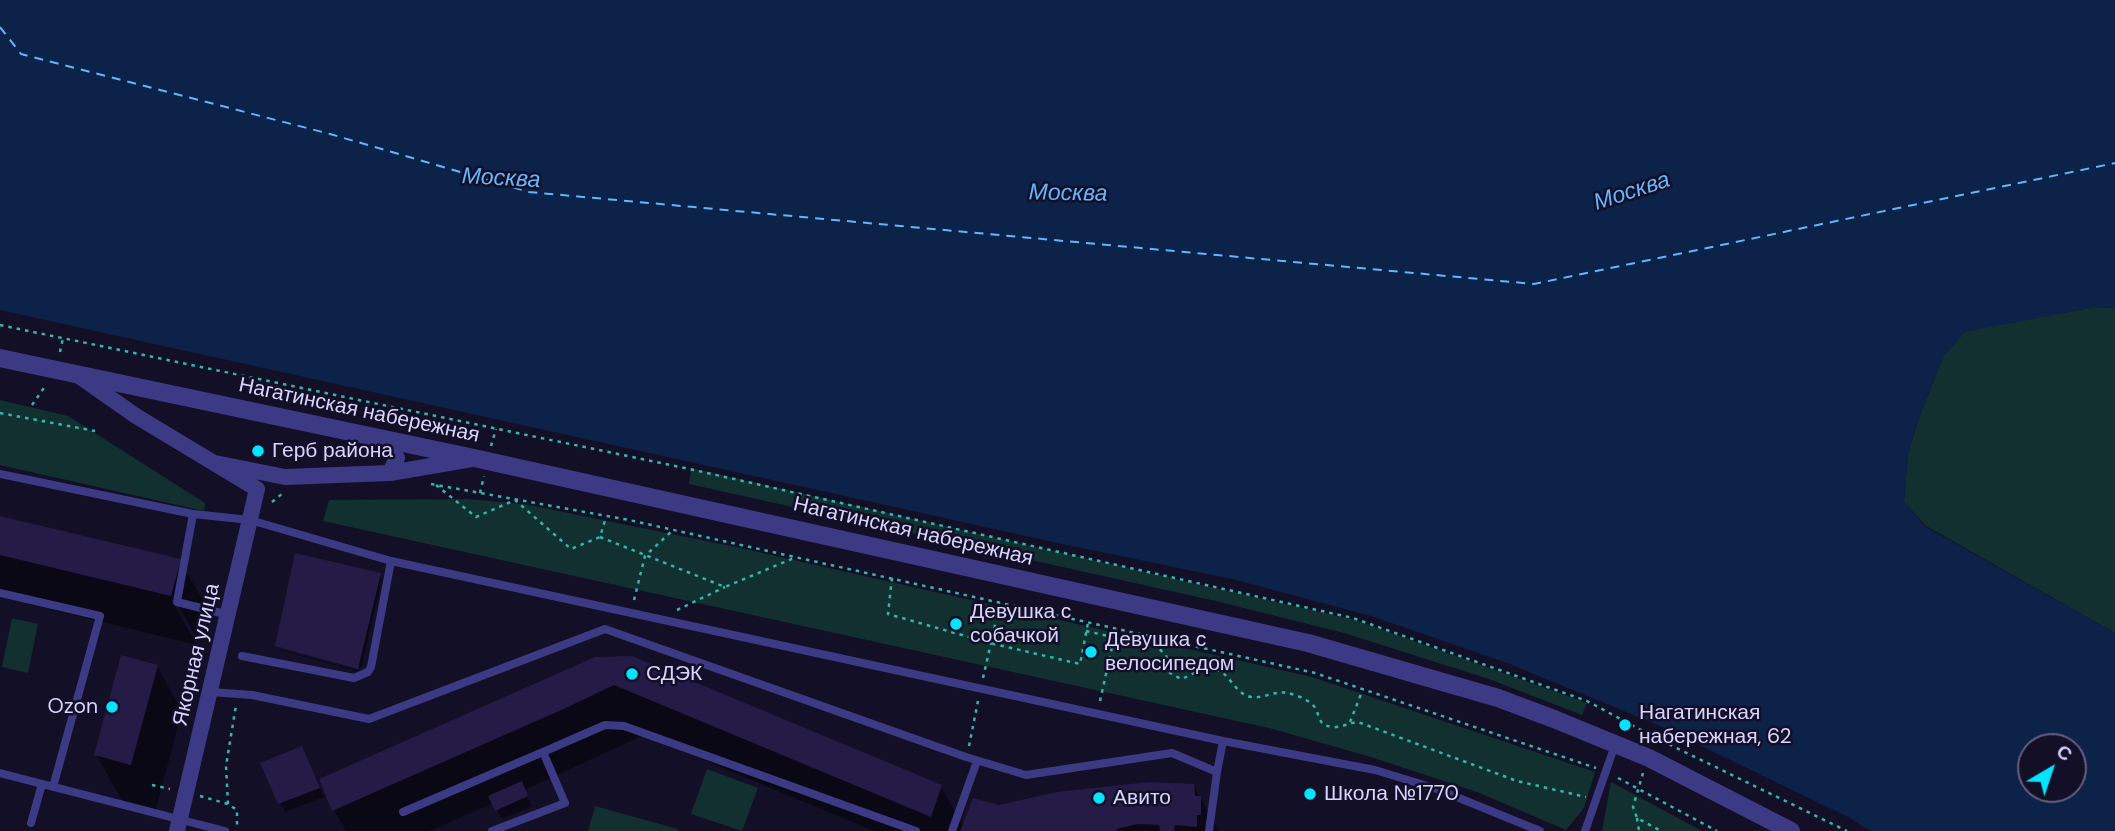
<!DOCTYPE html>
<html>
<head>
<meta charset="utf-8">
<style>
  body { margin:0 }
  #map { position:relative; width:2115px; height:831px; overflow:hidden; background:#130f26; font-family:"DM Sans",sans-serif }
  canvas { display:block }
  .north { position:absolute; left:2017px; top:733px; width:70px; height:70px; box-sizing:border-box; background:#130f26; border:2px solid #625e7d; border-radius:50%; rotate:39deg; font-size:19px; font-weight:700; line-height:28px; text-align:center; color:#d9d4ff }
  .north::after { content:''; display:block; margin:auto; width:24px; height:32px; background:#00e5ff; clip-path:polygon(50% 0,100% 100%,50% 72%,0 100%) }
</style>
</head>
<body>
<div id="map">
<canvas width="2115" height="831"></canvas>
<div class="north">С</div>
</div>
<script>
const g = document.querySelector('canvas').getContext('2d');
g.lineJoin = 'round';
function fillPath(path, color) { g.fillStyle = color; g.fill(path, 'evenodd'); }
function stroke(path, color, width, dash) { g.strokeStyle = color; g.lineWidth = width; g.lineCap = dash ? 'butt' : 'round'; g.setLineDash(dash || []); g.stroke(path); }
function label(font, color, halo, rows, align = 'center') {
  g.font = font + ' "DM Sans",sans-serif'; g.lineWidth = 5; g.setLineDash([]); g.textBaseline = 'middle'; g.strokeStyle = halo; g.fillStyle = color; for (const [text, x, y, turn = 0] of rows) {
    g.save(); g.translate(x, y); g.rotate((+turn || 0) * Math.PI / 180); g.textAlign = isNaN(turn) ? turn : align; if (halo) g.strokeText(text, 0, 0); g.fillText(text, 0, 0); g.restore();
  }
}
fillPath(new Path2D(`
  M2095,307L2115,308V633L1926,526L1904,502L1908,454L1918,420L1943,357L1965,331Z
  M0,400L68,416L205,503L204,511L0,465Z
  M691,468L1355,620L1587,703L1582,715L1489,679L1344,633L1220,602L689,484Z
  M467,499L524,504L736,547L1312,677L1595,772L1584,808L1566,830L1477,792L1371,757L1269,728L323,521L329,500Z
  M12,618L38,624L28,673L2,667Z
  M707,769L758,788L742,831L691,814Z
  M1611,782L1702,831H1602Z
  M595,806L678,829V831H588Z`), '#12302f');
fillPath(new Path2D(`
  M0,0H2115V308L2095,307L1965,332L1943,357L1918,420L1908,454L1904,502L1926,527L2115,633V831H1871L1850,818L1658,725L1507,663L1371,616L1232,579L1067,545L0,310ZM2031,747H2073V789H2031Z`), '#0c2248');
fillPath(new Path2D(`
  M0,518L180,561L209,611L200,643L175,600H171L197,645L0,597Z
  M296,555L380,575L382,579L361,668L276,646Z
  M278,649L360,671V672L279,650Z
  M595,659L940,786L964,827L999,807L1193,785L1219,831H874L644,735L524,790L532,806L502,819L493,803L430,831H346L334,810Z
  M157,666L182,711L156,809L122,800L96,755Z
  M302,748L324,797L285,812L262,764Z`), '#0007');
stroke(new Path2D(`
  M0,27L21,54L330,134L529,192L1534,284L2115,163`), '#62b6ff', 2, [9, 7]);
fillPath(new Path2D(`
  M0,516L181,559L171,596L0,555Z
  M295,553L381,573L358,669L275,646Z
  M121,655L158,665L131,765L94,755Z
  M632,656L942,785L931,817L614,685L568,707L332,811L319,779L595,657Z
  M302,746L320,788L278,804L260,763Z
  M522,781L528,796L495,811L488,796Z
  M1149,782L1194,784L1195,796H1201V815H1197V827L1175,825L1174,831H1160L1159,825L1137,824L1117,829V831H960L973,798L999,805L1057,792Z`), '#241b47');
stroke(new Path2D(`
  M0,325L685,468L1353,618L1587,701L1656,738L1847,831
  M60,352L63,338
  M32,405L46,385
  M0,413L95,431
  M491,446L496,429
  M431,484L629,520L1315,673L1596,768
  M436,485L476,517L515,500L571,549L600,537L606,517
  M480,493L484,476
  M272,502L283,493
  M600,537L725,587L794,558
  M892,578L888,614L990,643L1080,664L1088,623
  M634,600L645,556L673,530
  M677,610L725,587
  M1086,631L1157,647L1166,655L1170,673L1181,679C1188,677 1194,672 1201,670C1230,662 1230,693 1251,697C1264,699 1275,690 1288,693C1296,695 1307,699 1313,705C1321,714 1316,725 1332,727C1341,728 1349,723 1358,722L1517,781L1586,797
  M983,678L1000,603
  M1100,701L1116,629
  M1350,722L1363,689
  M969,746L978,701
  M1643,773L1633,807L1637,818L1661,831
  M1618,778L1717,831
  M152,785L170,789
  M200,796L228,804L237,810V827
  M228,804L226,766L236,705
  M1637,818L1639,831`), '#2fb8b0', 2.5, [3.5, 5]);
stroke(new Path2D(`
  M0,474L193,514L250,520L391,561L1223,741L1217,772
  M193,514L177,602L229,615
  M0,593L100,616L53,787
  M242,656L354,678L368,672L371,667L391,561
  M210,692L252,695L369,719L605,629L966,757L1026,775L1172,753L1217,772L1209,831
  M1223,741L1375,770L1437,789L1540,831
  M0,773L225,831
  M403,812L543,752
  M31,823L42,784
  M492,831L565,803L543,752L605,725L624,726L916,831
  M952,831L977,761
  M1585,831L1615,745`), '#3d3a85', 8);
stroke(new Path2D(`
  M79,376L136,416L257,489
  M387,440L397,458L390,473
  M215,463L285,477L390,473L472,459
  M177,831L257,489`), '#3d3a85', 16);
stroke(new Path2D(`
  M0,358L474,458L1308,643L1498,698L1554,719L1649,758L1791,831`), '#3d3a85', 18);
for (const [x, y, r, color] of [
  [258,451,7,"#00e5ff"],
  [956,624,7,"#00e5ff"],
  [1091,652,7,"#00e5ff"],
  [632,674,7,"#00e5ff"],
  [112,707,7,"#00e5ff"],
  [1625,725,7,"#00e5ff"],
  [1310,794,7,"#00e5ff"],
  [1099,798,7,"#00e5ff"]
]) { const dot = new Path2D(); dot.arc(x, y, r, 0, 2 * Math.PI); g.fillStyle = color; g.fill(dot); stroke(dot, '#130f26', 2.5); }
label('21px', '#d9d4ff', '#130f26', [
  ["Нагатинская набережная",359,411,12],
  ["Нагатинская набережная",913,532,13],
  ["Якорная улица",197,655,-77]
]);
label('21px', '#d9d4ff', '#130f26', [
  ["Герб района",272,451],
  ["Девушка с",970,612],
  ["собачкой",970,636],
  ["Девушка с",1105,640],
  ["велосипедом",1105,664],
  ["СДЭК",646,674],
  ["Ozon",98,707,"right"],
  ["Нагатинская",1639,713],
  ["набережная, 62",1639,737],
  ["Школа №1770",1324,794],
  ["Авито",1113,798]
], 'left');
label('italic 23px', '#62b6ff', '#130f26', [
  ["Москва",501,179,3],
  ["Москва",1632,192,-18],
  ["Москва",1068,194,1]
]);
</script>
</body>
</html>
